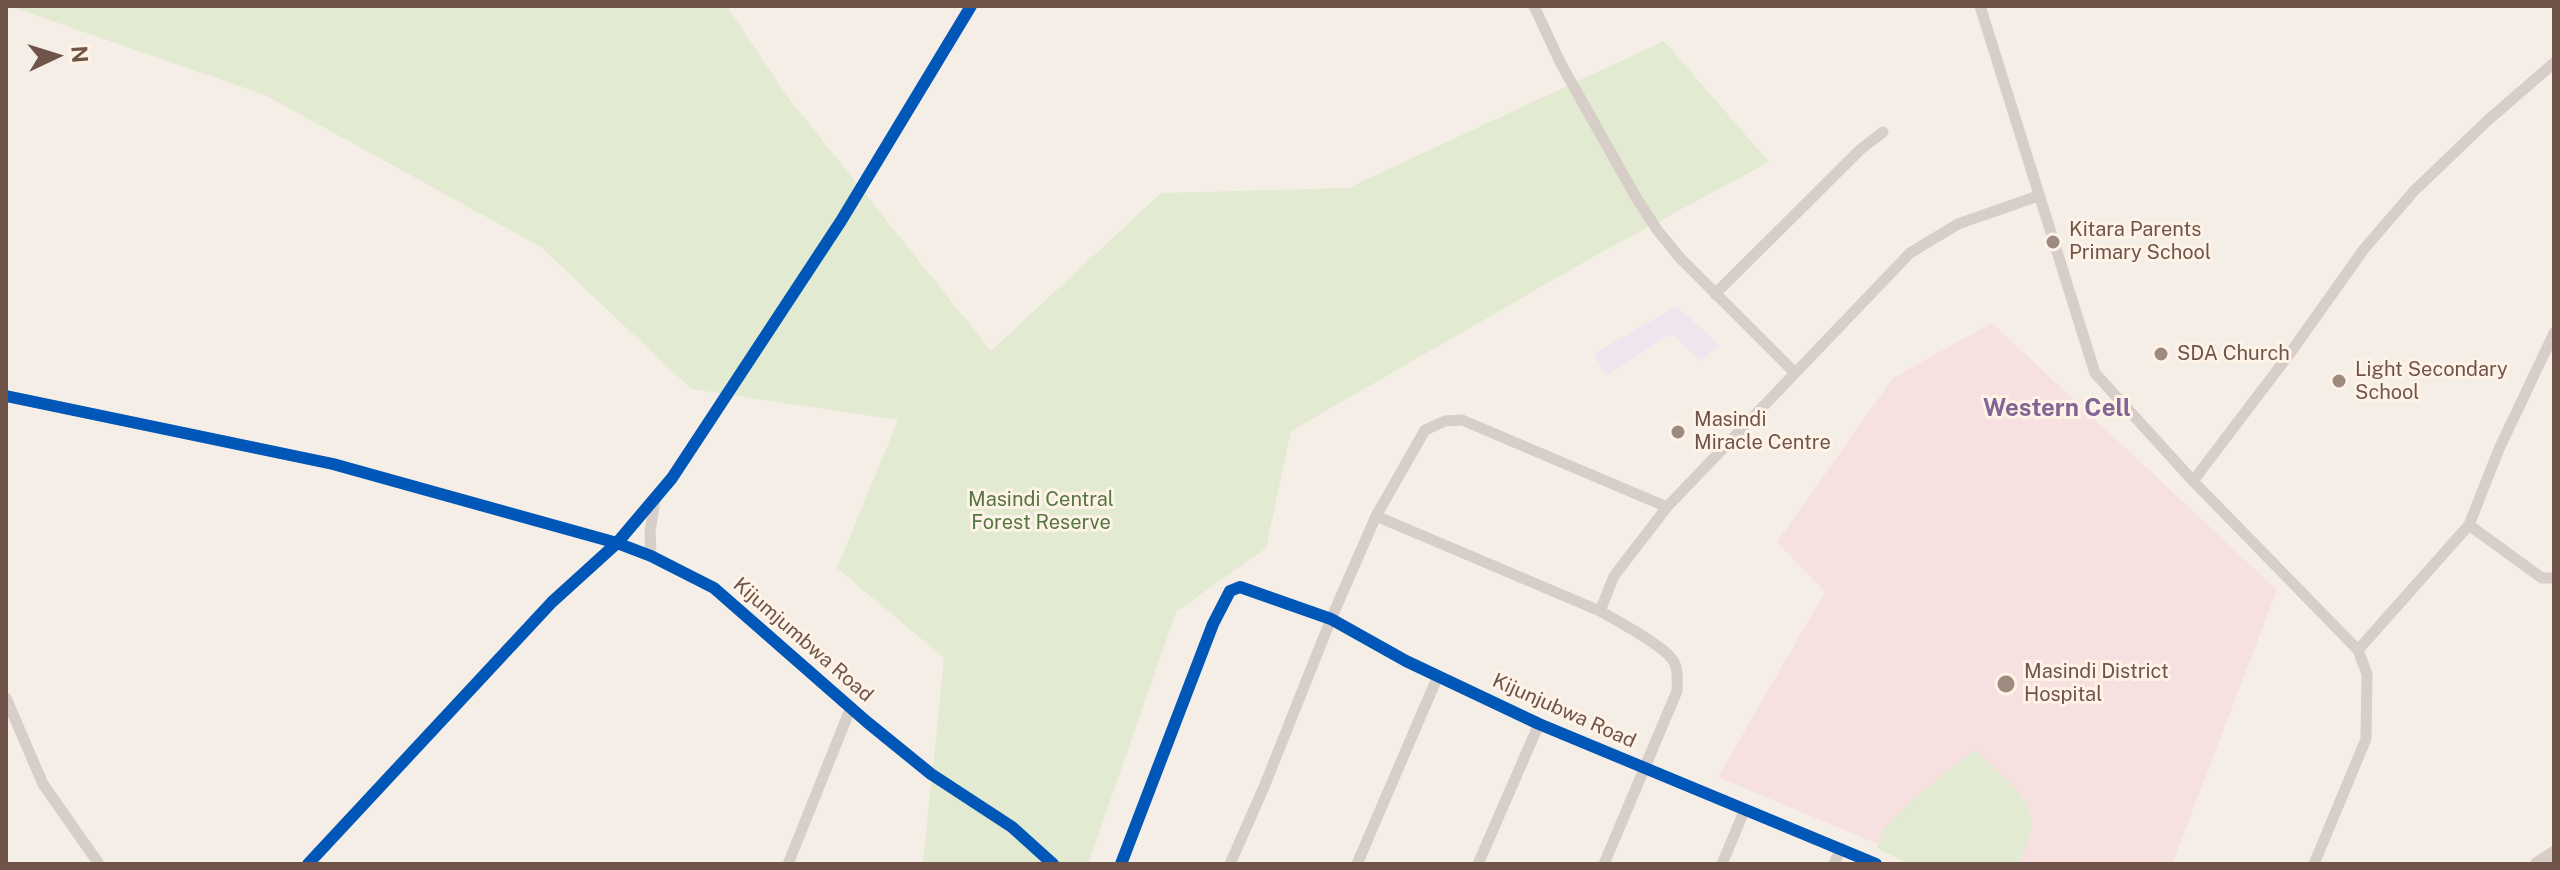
<!DOCTYPE html>
<html>
<head>
<meta charset="utf-8">
<style>
  body { margin:0 }
  #map { position:relative; width:2560px; height:870px; overflow:hidden; background:#f5eee6; font-family:"Public Sans",sans-serif }
  canvas { display:block }
  .frame { position:absolute; inset:0; border:8px solid #705449; pointer-events:none }
  .north { position:absolute; left:16px; top:16px; width:80px; height:80px; -webkit-text-stroke:6px #fef3e6; paint-order:stroke; rotate:86deg; font-size:22px; font-weight:700; line-height:32px; text-align:center; color:#705449 }
  .north::after { content:''; display:block; margin:auto; width:28px; height:36px; background:#705449; clip-path:polygon(50% 0,100% 100%,50% 72%,0 100%) }
</style>
</head>
<body>
<div id="map">
<canvas width="2560" height="870"></canvas>
<div class="frame"></div>
<div class="north">N</div>
</div>
<script>
const g = document.querySelector('canvas').getContext('2d');
g.lineJoin = 'round';
function fillPath(path, color) { g.fillStyle = color; g.fill(path, 'evenodd'); }
function stroke(path, color, width, dash) { g.strokeStyle = color; g.lineWidth = width; g.lineCap = dash ? 'butt' : 'round'; g.setLineDash(dash || []); g.stroke(path); }
function label(font, color, halo, rows, align = 'center') {
  g.font = font + ' "Public Sans",sans-serif'; g.lineWidth = 6; g.setLineDash([]); g.textBaseline = 'middle'; g.strokeStyle = halo; g.fillStyle = color; for (const [text, x, y, turn = 0] of rows) {
    g.save(); g.translate(x, y); g.rotate((+turn || 0) * Math.PI / 180); g.textAlign = isNaN(turn) ? turn : align; if (halo) g.strokeText(text, 0, 0); g.fillText(text, 0, 0); g.restore();
  }
}
fillPath(new Path2D(`
  M1677,306L1719,345L1701,361L1671,334L1607,375L1593,354Z`), '#f0e5ef');
fillPath(new Path2D(`
  M1992,323L2277,590L2172,864H1925L1718,777L1825,592L1777,542L1893,378Z`), '#f7e0e0');
fillPath(new Path2D(`
  M9,6H727L786,95L991,351L1161,193L1348,188L1664,41L1769,162L1598,254L1291,431L1266,548L1176,612L1088,864H923L944,658L837,568L898,420L691,389L541,247L265,95Z
  M1974,750C1992,765 2031,798 2031,822C2032,836 2023,852 2018,864H1909L1877,848L1883,830L1911,801Z`), '#e2ead1');
stroke(new Path2D(`
  M1534,6L1561,64L1637,199L1658,231L1680,258L1795,373
  M1980,6L2095,373L2193,481L2358,650L2367,674L2366,739L2314,864
  M1715,294L1861,149L1883,132
  M6,396L333,464L617,543L651,556L714,588L867,722L931,774L1012,827L1053,864
  M2193,481L2288,356L2364,249L2414,191L2487,121L2554,63
  M1376,516L1600,611
  M2469,525L2542,578H2554
  M651,556L650,531L655,500
  M2358,650L2469,525L2499,449L2554,333
  M6,698L43,784L99,864
  M308,864L552,602L617,543L672,478L841,221L971,6
  M788,864L851,707
  M1121,864L1213,624L1230,591L1240,587L1331,619L1406,661L1539,724L1876,864
  M1230,864L1264,787L1331,619L1376,516L1425,430L1445,421L1462,420L1667,507
  M1357,864L1438,676
  M1478,864L1539,724
  M1604,864L1677,691C1677,681 1679,667 1672,659C1661,644 1617,621 1600,611L1614,576L1667,507L1910,253L1958,224L2038,196
  M1722,864L1745,809
  M1834,864L1841,848`), '#d7cdc9', 11);
stroke(new Path2D(`
  M2537,864L2554,853`), '#d9cec6', 14);
stroke(new Path2D(`
  M6,396L333,464L617,543L651,556L714,588L867,722L931,774L1012,827L1053,864
  M308,864L552,602L617,543L672,478L841,221L971,6
  M1121,864L1213,624L1230,591L1240,587L1331,619L1406,661L1539,724L1876,864`), '#0057b8', 12);
for (const [x, y, r, color] of [
  [2053,242,8,"#9f8a80"],
  [2161,354,8,"#9f8a80"],
  [2339,381,8,"#9f8a80"],
  [1678,432,8,"#9f8a80"],
  [2006,684,10,"#9f8a80"]
]) { const dot = new Path2D(); dot.arc(x, y, r, 0, 2 * Math.PI); g.fillStyle = color; g.fill(dot); stroke(dot, '#fef3e6', 3); }
label('20px', '#705449', '#fef3e6', [
  ["Kitara Parents",2069,230],
  ["Primary School",2069,253],
  ["SDA Church",2177,354],
  ["Light Secondary",2355,370],
  ["School",2355,393],
  ["Masindi",1694,420],
  ["Miracle Centre",1694,443],
  ["Masindi District",2024,672],
  ["Hospital",2024,695]
], 'left');
label('20px', '#547642', '#fef3e6', [
  ["Masindi Central",1041,500],
  ["Forest Reserve",1041,523]
]);
label('20px', '#705449', '#fef3e6', [
  ["Kijumjumbwa Road",803,640,41],
  ["Kijunjubwa Road",1564,711,24]
]);
label('bold 24px', '#816594', '#fef3e6', [
  ["Western Cell",2057,409]
]);
</script>
</body>
</html>
